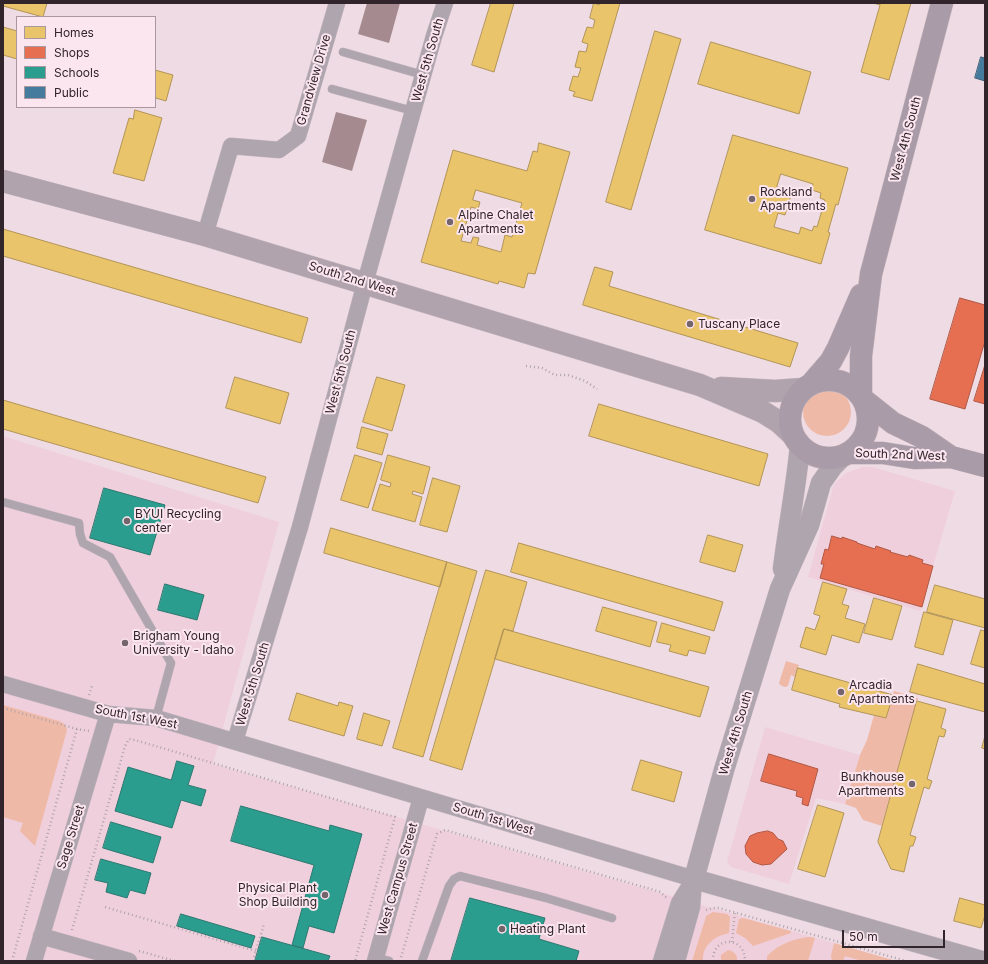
<!DOCTYPE html>
<html>
<head>
<meta charset="utf-8">
<style>
  body { margin:0 }
  #map { position:relative; width:988px; height:964px; overflow:hidden; background:#efdbe3; font-family:Inter,sans-serif }
  canvas { display:block }
  .frame { position:absolute; inset:0; border:4px solid #31242a; pointer-events:none }
  .legend { position:absolute; left:16px; top:16px; width:140px; height:92px; box-sizing:border-box; background:#fbe5ee; border:1px solid #aa98a0; margin:0; padding:5px 7px; list-style:none; font-size:12px; color:#31242a }
  .legend li { display:flex; align-items:center; gap:8px; height:20px }
  .legend b { width:20px; border:1px solid #aa98a0 }
  .scale { position:absolute; left:842px; top:930px; width:103px; height:18px; box-sizing:border-box; border:2px solid #31242a; border-top:0; padding-left:5px; font-size:12px; line-height:14px; white-space:nowrap; color:#31242a; -webkit-text-stroke:3px #fbe5ee; paint-order:stroke }
</style>
</head>
<body>
<div id="map">
<canvas width="988" height="964"></canvas>
<div class="frame"></div>
<ul class="legend">
<li><b style="height:11px;background:#e9c46a"></b>Homes</li>
<li><b style="height:11px;background:#e76f51"></b>Shops</li>
<li><b style="height:11px;background:#2a9d8f"></b>Schools</li>
<li><b style="height:11px;background:#457b9d"></b>Public</li>
</ul>
<div class="scale">50 m</div>
</div>
<script>
const g = document.querySelector('canvas').getContext('2d');
g.lineJoin = 'round';
function fillPath(path, color) { g.fillStyle = color; g.fill(path, 'evenodd'); }
function stroke(path, color, width, dash) { g.strokeStyle = color; g.lineWidth = width; g.lineCap = dash ? 'butt' : 'round'; g.setLineDash(dash || []); g.stroke(path); }
function label(font, color, halo, rows, align = 'center') {
  g.font = font + ' Inter,sans-serif'; g.lineWidth = 4; g.setLineDash([]); g.textBaseline = 'middle'; g.strokeStyle = halo; g.fillStyle = color; for (const [text, x, y, turn = 0] of rows) {
    g.save(); g.translate(x, y); g.rotate((+turn || 0) * Math.PI / 180); g.textAlign = isNaN(turn) ? turn : align; if (halo) g.strokeText(text, 0, 0); g.fillText(text, 0, 0); g.restore();
  }
}
fillPath(new Path2D(`
  M3,436L279,522L213,764L896,961H3Z
  M862,467H872L955,491L920,611L808,577L834,484L846,473Z
  M765,727L860,755L845,804L816,798L789,884L731,867L727,862Z`), '#f0cfdc');
fillPath(new Path2D(`
  M803 412a24 24 0 1 1 48 0a24 24 0 1 1-48 0Z
  M786,661L799,665L795,677L791,675L788,686L785,687L780,685L779,683Z
  M894,691L918,698L882,826L863,820L856,808L845,804L860,755L867,740L874,715L886,718Z
  M3,705L59,721C64,723 66,725 67,730L35,846L20,831L23,823L3,817Z
  M713,912L727,914L730,917L729,933C715,936 702,945 703,961H692L705,920L706,916Z
  M743,918L791,931V933L753,946L745,938L736,933L739,919Z
  M811,937L815,938L808,961H767V956C779,944 794,938 811,937Z
  M834,943L896,961H862L845,956L843,961H832L831,956Z
  M728,950C734,951 738,955 737,961H721V955Z`), '#efb9a7');
const homes = new Path2D(`
  M3,3H47L43,17L3,6Z
  M491,3H514L494,72L472,65Z
  M594,3L599,5L600,3H620L592,101L573,96L575,92L569,90L573,76L578,77L581,68L575,67L579,51L586,52L588,44L582,42L587,27L593,28L595,20L590,18Z
  M872,3H911L889,80L861,72L880,5Z
  M3,27L17,31V59L3,55Z
  M655,31L681,39L631,210L606,202Z
  M711,42L811,72L799,114L698,84Z
  M155,70L173,75L166,101L156,98L155,101Z
  M135,110L162,118L144,181L113,173L129,118L133,119Z
  M733,135L848,168L838,205L836,204L828,232L830,233L821,264L705,230ZM781,174L813,184L812,190L821,193L820,198L825,200L817,227L814,226L812,231L801,227L799,234L774,227L778,213L785,215L792,192L777,187Z
  M539,143L570,152L535,274L528,273L524,288L499,281L498,284L421,262L453,150L527,171L533,151L537,152ZM476,190L522,203L512,237L505,235L501,252L477,245L479,238L473,237L471,243L461,241L471,207L478,209L480,202L473,200Z
  M3,229L308,318L301,343L3,256Z
  M595,267L613,272L609,286L798,343L790,367L583,305Z
  M235,377L289,393L280,424L226,408Z
  M377,377L405,385L392,431L363,422Z
  M3,400L266,477L258,503L3,429Z
  M599,404L768,454L759,486L589,436Z
  M362,427L388,434L382,455L357,448Z
  M355,455L382,463L368,508L341,500Z
  M388,455L430,467L423,494L413,491L412,494L422,497L415,522L372,510L380,484L390,487L391,483L381,480Z
  M433,478L460,486L447,532L420,525Z
  M331,528L447,562L440,587L324,553Z
  M708,535L743,545L735,572L700,562Z
  M519,543L723,602L714,631L511,572Z
  M447,562L477,571L423,757L393,748Z
  M486,570L527,582L513,631L504,629L462,770L430,760Z
  M823,582L847,589L842,604L849,606L845,618L865,624L859,643L832,635L826,655L800,647L806,627L815,630L820,616L814,614Z
  M935,585L985,599V628L927,612Z
  M874,598L902,606L892,640L864,633Z
  M603,607L657,622L650,647L596,631Z
  M924,612L953,620L943,655L915,647Z
  M662,623L710,637L705,654L689,650L687,656L669,651L671,645L657,642Z
  M504,629L709,687L700,717L495,659Z
  M981,630L985,631V668L971,664Z
  M918,664L985,684V712L910,692Z
  M798,668L893,695L886,718L839,707L840,704L792,690Z
  M297,693L338,706L339,702L353,706L344,736L289,720Z
  M917,701L946,709L941,728L946,730L944,737L939,736L927,779L932,781L929,789L924,787L910,835L916,837L913,846H910L904,872L891,869L878,842Z
  M364,713L390,721L382,746L357,739Z
  M985,736V749L982,748Z
  M641,760L682,772L674,802L632,790Z
  M818,805L844,813L825,877L798,869Z
  M960,898L985,905V915L981,928L954,921Z`);
fillPath(homes, '#e9c46a');
stroke(homes, '#b29457', 1);
const shops = new Path2D(`
  M960,298L985,305V341L965,409L930,399Z
  M985,365V404L974,401Z
  M832,536L842,539V537L857,542V543L875,549L876,546L891,551L890,552L908,557L909,555L923,560L922,563L933,566L922,607L820,578L824,564H821L825,549L828,550Z
  M769,754L818,769L808,806L802,804L803,798L796,796L797,791L761,781Z
  M768,831L773,833L778,839L783,841L787,849L771,864L762,865L753,862L746,854L745,846L750,836L757,833Z`);
fillPath(shops, '#e76f51');
stroke(shops, '#b05845', 1);
const schools = new Path2D(`
  M104,488L165,505L150,555L90,538Z
  M165,584L204,595L197,620L158,610Z
  M177,761L194,766L188,785L206,790L201,806L181,800L172,828L115,811L128,767L171,780Z
  M241,806L329,831L330,825L362,834L334,933L309,926L303,948L292,945L314,865L231,841Z
  M111,822L161,837L153,863L103,848Z
  M101,859L151,873L145,894L130,890L127,898L106,892L108,883L95,880Z
  M470,898L545,918L539,939L579,951L576,961H451Z
  M181,914L255,936L251,948L177,926Z
  M262,937L330,956L328,961H255Z`);
fillPath(schools, '#2a9d8f');
stroke(schools, '#2c7971', 1);
const public = new Path2D(`
  M981,57L985,58V81L975,78Z`);
fillPath(public, '#457b9d');
stroke(public, '#3f617a', 1);
fillPath(new Path2D(`
  M367,3H400L389,43L358,34Z
  M336,112L367,120L352,171L322,162Z`), '#a58b90');
const service = new Path2D(`
  M343,52L423,75
  M332,89L413,111
  M3,502L79,523L80,534L83,543L110,557L171,663L156,718
  M376,958L389,961
  M422,961L449,886L454,879L460,876L546,898L612,918`);
const minor = new Path2D(`
  M205,235L231,146L279,150L298,136L337,3
  M3,684L108,714L156,718L694,879
  M235,741L300,527L365,283L434,36L445,3
  M41,936L129,961
  M34,961L108,714
  M375,961L421,798
  M661,961L679,903L694,879L692,907L677,961`);
const tertiary = new Path2D(`
  M843,456L833,466L821,483L809,525L780,589L724,770L694,879L982,961
  M783,569C788,528 796,487 800,446`);
const secondary = new Path2D(`
  M3,181L205,235L700,385L763,412L779,422L793,435
  M721,388L775,391L803,389`);
const primary = new Path2D(`
  M790 419a39 39 0 1 1 78 0a39 39 0 1 1-78 0Z
  M812,383L831,361L838,348L861,295
  M861,395V356L871,274L942,3
  M864,400L893,423L922,437L951,457
  M849,453H883L914,458L951,457L985,466`);
stroke(service, '#c7b8bf', 9);
stroke(minor, '#c7b8bf', 17);
stroke(tertiary, '#c7b8bf', 21);
stroke(secondary, '#c7b8bf', 23);
stroke(primary, '#c7b8bf', 23);
stroke(new Path2D(`
  M526,366L542,368L555,375H568L585,381L597,389
  M89,695L92,686
  M3,708L77,729
  M105,907L256,951
  M706,910L713,908H719L906,961
  M72,930L125,746L129,739L135,740L395,817L355,961
  M732,942L735,912
  M139,951L175,961
  M12,961L77,729L89,731
  M253,961L264,924
  M400,961L437,834L445,830L654,890L660,892L667,898
  M713,961C712,936 745,935 745,961`), '#aea4ab', 2.5, [1, 3]);
stroke(service, '#afa5ae', 8);
stroke(minor, '#afa5ae', 16);
stroke(tertiary, '#afa5ae', 20);
stroke(secondary, '#b0a3ad', 22);
stroke(primary, '#aa9ba8', 22);
for (const [x, y, r, color] of [
  [752,199,4,"#74646b"],
  [450,222,4,"#74646b"],
  [690,324,4,"#74646b"],
  [127,521,4,"#74646b"],
  [125,643,4,"#74646b"],
  [841,692,4,"#74646b"],
  [912,784,4,"#74646b"],
  [325,895,4,"#74646b"],
  [502,929,4,"#74646b"]
]) { const dot = new Path2D(); dot.arc(x, y, r, 0, 2 * Math.PI); g.fillStyle = color; g.fill(dot); stroke(dot, '#fbe5ee', 1.5); }
label('12px', '#31242a', '#fbe5ee', [
  ["West 5th South",428,60,-74],
  ["Grandview Drive",314,80,-74],
  ["West 4th South",906,139,-75],
  ["South 2nd West",352,279,17],
  ["West 5th South",341,372,-75],
  ["South 2nd West",900,455,2],
  ["West 5th South",253,684,-73],
  ["South 1st West",136,717,11],
  ["West 4th South",736,733,-73],
  ["South 1st West",493,819,17],
  ["Sage Street",71,837,-73],
  ["West Campus Street",398,879,-74]
]);
label('12px', '#31242a', '#fbe5ee', [
  ["Rockland",760,192],
  ["Apartments",760,206],
  ["Alpine Chalet",458,215],
  ["Apartments",458,229],
  ["Tuscany Place",698,324],
  ["BYUI Recycling",135,514],
  ["center",135,528],
  ["Brigham Young",133,636],
  ["University - Idaho",133,650],
  ["Arcadia",849,685],
  ["Apartments",849,699],
  ["Bunkhouse",904,777,"right"],
  ["Apartments",904,791,"right"],
  ["Physical Plant",317,888,"right"],
  ["Shop Building",317,902,"right"],
  ["Heating Plant",510,929]
], 'left');
</script>
</body>
</html>
